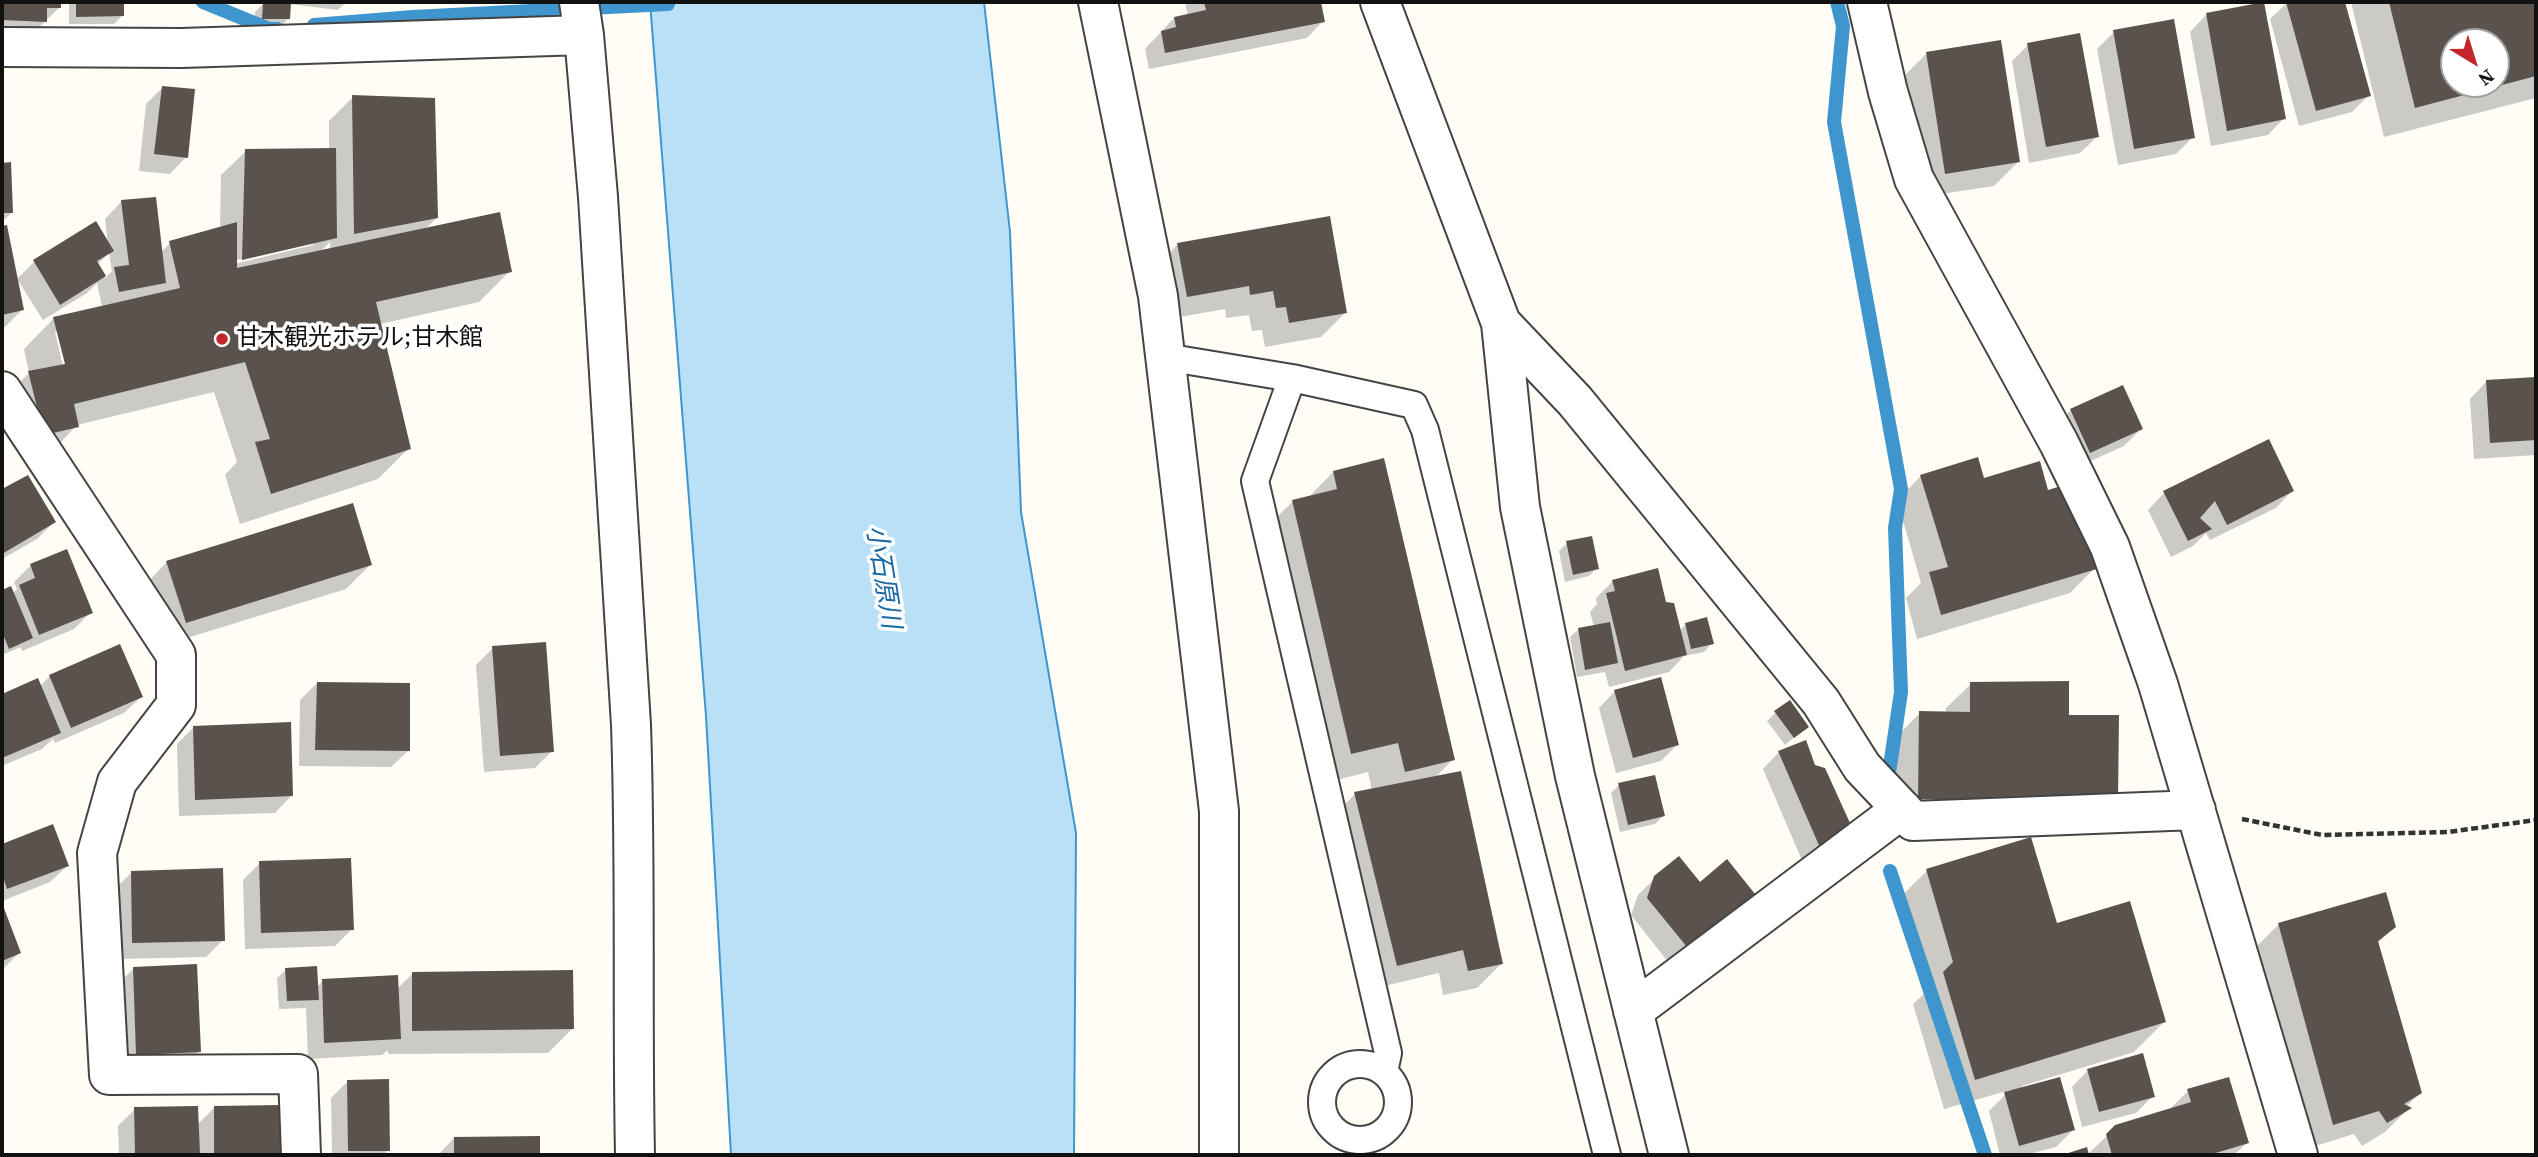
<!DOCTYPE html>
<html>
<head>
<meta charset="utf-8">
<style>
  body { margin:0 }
  #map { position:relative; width:2538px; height:1157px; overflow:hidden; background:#fffdf5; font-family:"Source Serif 4",serif }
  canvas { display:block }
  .frame { position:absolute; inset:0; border:4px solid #111; pointer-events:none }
  .north { position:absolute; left:2440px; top:28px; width:70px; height:70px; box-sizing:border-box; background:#fff; border:2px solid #a0a0a0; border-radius:50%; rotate:142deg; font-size:19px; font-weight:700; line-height:28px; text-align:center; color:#111 }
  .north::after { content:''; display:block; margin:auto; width:24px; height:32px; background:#c4262e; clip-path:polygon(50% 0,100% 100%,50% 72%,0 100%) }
</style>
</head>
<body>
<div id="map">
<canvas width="2538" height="1157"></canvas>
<div class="frame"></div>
<div class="north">N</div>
</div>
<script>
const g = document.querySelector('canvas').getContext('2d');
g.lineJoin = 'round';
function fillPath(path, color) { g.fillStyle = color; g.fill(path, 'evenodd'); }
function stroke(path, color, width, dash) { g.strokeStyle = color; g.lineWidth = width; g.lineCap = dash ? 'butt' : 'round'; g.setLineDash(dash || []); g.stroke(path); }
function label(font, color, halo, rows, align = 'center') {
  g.font = font + ' "Source Serif 4","Noto Sans JP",serif'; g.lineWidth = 7; g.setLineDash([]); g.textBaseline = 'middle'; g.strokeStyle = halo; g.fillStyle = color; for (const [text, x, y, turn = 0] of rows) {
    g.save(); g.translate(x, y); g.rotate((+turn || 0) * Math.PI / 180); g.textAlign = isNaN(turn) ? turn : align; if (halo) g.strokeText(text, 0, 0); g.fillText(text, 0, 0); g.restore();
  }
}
const water = new Path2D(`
  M650,2H984L1010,232L1021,512L1076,833L1074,1155H731L706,716Z`);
fillPath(water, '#b9e0f7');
stroke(water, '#3f96cf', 2);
fillPath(new Path2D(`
  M2,2H59V8L28,38L2,37Z
  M69,2H122V16L114,24H69Z
  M286,2H346L338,10L289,4L288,19L280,27L255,26V12L263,4L285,5Z
  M1185,2H1319L1323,21L1307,38L1149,69L1145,49L1174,18L1188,16Z
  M2288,2H2343L2369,95L2352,112L2299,126L2270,19Z
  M2351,2H2536V98L2384,137ZM2454,42H2496V84H2454Z
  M2206,15L2284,118L2268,135L2211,146L2190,32Z
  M2114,32L2193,137L2176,154L2118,165L2097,49Z
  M2028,45L2097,137L2080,153L2029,163L2012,61Z
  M1926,54L2018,162L1994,186L1921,197L1902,78Z
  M163,87L186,157L170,174L139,171L146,104Z
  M353,97L437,218L424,230L510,271L479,302L380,324L409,448L378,479L240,524L225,475L237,462L214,392L77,425L60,443L27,451L12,390L29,373L24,349L54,318L102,307L97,283L87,293L43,320L17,279L34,262L108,244L105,219L121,202L161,252L170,243L220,229L221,175L246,151L329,150V121ZM313,242V245L234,264L233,261ZM330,242V250L320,252ZM109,253L112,271L105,278L97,265ZM59,331L67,366H63L55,332Z
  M2,164H10L12,212L2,222Z
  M5,227L22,310L5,327H2V228Z
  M1178,244L1345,313L1321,337L1265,347L1262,330L1252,331L1249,315L1226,318L1225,309L1163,320L1154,269Z
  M2536,379V455L2474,459L2470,399L2486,382Z
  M2071,410L2141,429L2124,446L2073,469L2055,427Z
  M1333,472L1453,759L1435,778L1502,963L1477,988L1443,995L1439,973L1372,989L1331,818L1355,794L1372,790L1368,772L1321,784L1262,532L1293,501L1308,498Z
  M1921,476L1983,480L2047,492L2095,568L2070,593L1917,639L1906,598L1921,583L1897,500Z
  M27,478L54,522L37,539L2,559V491Z
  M2292,491L2276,508L2210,540L2206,533L2193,546L2171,557L2148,510L2164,493Z
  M1567,543L1597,568L1589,576L1565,582L1559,551Z
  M167,562L370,565L346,589L161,646L143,587Z
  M31,565L90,613L74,629L22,651L21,647L2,655V592L10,588L12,594L17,589L14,582Z
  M1613,581L1665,603L1679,631L1686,624L1712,643L1704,652L1684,656L1669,672L1609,687L1605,672L1577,677L1570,637L1579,629L1594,627L1590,612L1597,604L1596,598Z
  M493,648L552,751L535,768L484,772L476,665Z
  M50,676L141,697L124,713L55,743L53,739L42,749L2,766V696L37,680L40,686Z
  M317,683L408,751L391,767L299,766L300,700Z
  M1971,684L2068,717L2116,799L1894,822L1895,738L1920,713L1946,714V708Z
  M1615,691L1678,744L1661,761L1616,773L1599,708Z
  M1775,713L1807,727L1785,745L1767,721Z
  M194,727L291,796L275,813L179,816L177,744Z
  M1779,752L1853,833L1804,865L1763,769Z
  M1619,785L1663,816L1655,824L1620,832L1611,793Z
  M52,827L67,866L50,882L2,901V845Z
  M260,863L352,929L335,946L245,949L243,880Z
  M1927,871L2164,1022L2134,1052L2022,1086L2023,1089L2073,1130L2056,1147L2025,1155H2000L1989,1111L2010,1090L1944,1109L1913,1004L1924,994L1896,901Z
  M132,872L223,940L206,957L116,959L115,889Z
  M1655,878L1700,884L1752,894L1736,911L1669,963L1631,915L1638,895Z
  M2,908L19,953L2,970Z
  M2278,925L2394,927L2377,944L2420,1093L2406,1107L2409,1108L2385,1132L2362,1146L2354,1134L2309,1148L2254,949Z
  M134,968L199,1052L182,1068L120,1071L117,985Z
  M286,970L317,987L323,981L397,989L413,973L572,1029L548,1053L388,1054V1050L382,1055L308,1059L306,1008L279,1009L277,978Z
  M2088,1070L2153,1096L2136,1113L2082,1127L2072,1087Z
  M348,1081L388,1150L383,1155H332L331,1098Z
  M2188,1091L2247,1143L2234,1155H2087L2116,1127L2172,1110L2171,1108Z
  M279,1107V1155H119L118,1126L135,1109L197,1125L214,1108Z
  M538,1137L539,1155H438L454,1138Z`), '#0003');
stroke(new Path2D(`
  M203,2L269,29H277
  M1837,2L1843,26L1834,122L1901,489L1895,528L1901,692L1889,773
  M314,25L413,17L668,4
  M1890,871L1985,1155`), '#3f96cf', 14);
fillPath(new Path2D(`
  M2,2H61V8H47V22L2,20Z
  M76,2H124V16L76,17Z
  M263,2L291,3L290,19H262Z
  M1204,2H1321L1325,22L1165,53L1161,31L1176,27L1174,17L1206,10Z
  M2264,2L2286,119L2227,131L2206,13Z
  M2286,2H2345L2371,96L2316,111Z
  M2389,2H2536V76L2415,108ZM2454,42H2496V84H2454Z
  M2174,19L2195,138L2134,149L2113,30Z
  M2080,33L2099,137L2046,147L2027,43Z
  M2001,40L2020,162L1945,174L1926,52Z
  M162,86L195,89L188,158L154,154Z
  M352,95L435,98L438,218L354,234Z
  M336,148L337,238L242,260L245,149Z
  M11,162L13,213H2V163Z
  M156,197L166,283L119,292L114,267L129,265L121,200Z
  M500,212L512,272L376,302L411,449L271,494L255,442L270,439L245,362L74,404L79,427L44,435L28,371L65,364L53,317L180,288L169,241L237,222V268Z
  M1330,216L1347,313L1289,323L1286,307L1276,308L1273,291L1250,295L1249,286L1187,297L1177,243Z
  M96,221L114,251L97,261L106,276L60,305L33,260Z
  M7,225L24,310L2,315V226Z
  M2536,377V440L2490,443L2486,380Z
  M2123,385L2143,429L2090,453L2070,409Z
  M2269,439L2294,491L2227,525L2215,501L2200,518L2212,529L2188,541L2163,491Z
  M1978,457L1984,478L2040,461L2048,490L2071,483L2097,569L1941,615L1929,572L1948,567L1920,475Z
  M1384,458L1455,760L1405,772L1398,743L1351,754L1292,500L1337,489L1333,471Z
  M28,475L56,522L2,554V489Z
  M353,503L372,565L186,623L166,561Z
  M1592,536L1599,569L1573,575L1566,541Z
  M67,549L93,613L39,635L19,585L35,578L30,564Z
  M1658,568L1666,602L1674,603L1687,655L1625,671L1606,593L1615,591L1612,580Z
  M11,586L33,638L9,649L2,632V590Z
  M1707,617L1714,644L1691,649L1685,623Z
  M1610,622L1618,663L1585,670L1578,628Z
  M546,642L554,752L500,756L492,646Z
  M120,644L143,697L71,728L49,675Z
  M1661,677L1679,745L1633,758L1614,690Z
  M38,678L61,733L2,758V694Z
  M2069,681V715H2119L2118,800L1918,799L1919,711L1970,712V682Z
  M317,682L410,683V751L315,750Z
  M1790,700L1809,727L1794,738L1774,711Z
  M291,722L293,796L195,800L193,726Z
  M1806,740L1815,765L1825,768L1855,834L1821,850L1778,751Z
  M1461,771L1503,964L1468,971L1463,950L1397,966L1354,792Z
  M1655,775L1665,816L1628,825L1618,783Z
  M53,824L69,866L7,889L2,874V844Z
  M2031,837L2057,923L2130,901L2166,1022L1975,1080L1943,972L1953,962L1926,869Z
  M1679,856L1700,882L1727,859L1755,894L1687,947L1647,898L1654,876Z
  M351,858L354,930L261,933L259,861Z
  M223,868L225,941L132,943L131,871Z
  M2386,892L2396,927L2378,941L2422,1093L2404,1104L2412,1108L2387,1123L2379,1111L2333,1125L2278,923Z
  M2,903L21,953L2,961Z
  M197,964L201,1052L136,1055L133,967Z
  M317,966L319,1000L287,1001L285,968Z
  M573,970L574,1029L412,1031V972Z
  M398,975L401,1039L324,1043L322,979Z
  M2143,1053L2155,1097L2099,1112L2087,1069Z
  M2060,1077L2075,1130L2019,1146L2004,1092Z
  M2229,1077L2249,1143L2209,1155H2112L2106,1134L2115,1125L2191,1102L2187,1089Z
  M389,1079L390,1151H348L347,1080Z
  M281,1105V1155H214V1106Z
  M198,1106L200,1155H135L134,1107Z
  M540,1136V1155H454V1137Z
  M2087,1147L2089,1155H2062Z`), '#5a524d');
const service = new Path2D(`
  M1165,357L1292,378L1414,405L1425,430L1607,1155
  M1292,378L1255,481L1388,1053L1384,1072
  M1322 1102a38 38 0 1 1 76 0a38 38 0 1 1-76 0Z`);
const minor = new Path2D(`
  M579,2L584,35L598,197L631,725C636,868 632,1012 635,1155
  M1098,2L1158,296L1219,811V1155
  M1380,2L1501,323L1520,507L1575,776L1669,1155
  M1867,2L1888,92L1914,179L2059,443L2110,547L2158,684L2298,1155
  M2,47L182,48L584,35
  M1501,323L1575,401L1821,702L1862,767L1913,821L2196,810
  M2,391L176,655V705L117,782L97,853L109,1075L298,1074L301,1155
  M1633,1011L1902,809`);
stroke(service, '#444', 30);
stroke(minor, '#444', 42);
stroke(new Path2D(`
  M2242,819L2322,835L2448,832L2536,820`), '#333', 4.5, [7, 3.5]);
stroke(service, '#fff', 26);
stroke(minor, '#fff', 38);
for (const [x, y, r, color] of [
  [222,339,7,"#c4262e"]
]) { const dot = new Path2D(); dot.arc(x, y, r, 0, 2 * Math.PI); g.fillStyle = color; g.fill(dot); stroke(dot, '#fff', 2.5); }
label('24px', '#111', '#fff', [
  ["甘木観光ホテル;甘木館",236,339]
], 'left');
label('italic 26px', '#1768a6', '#fff', [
  ["小石原川",882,577,81]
]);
</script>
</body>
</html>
